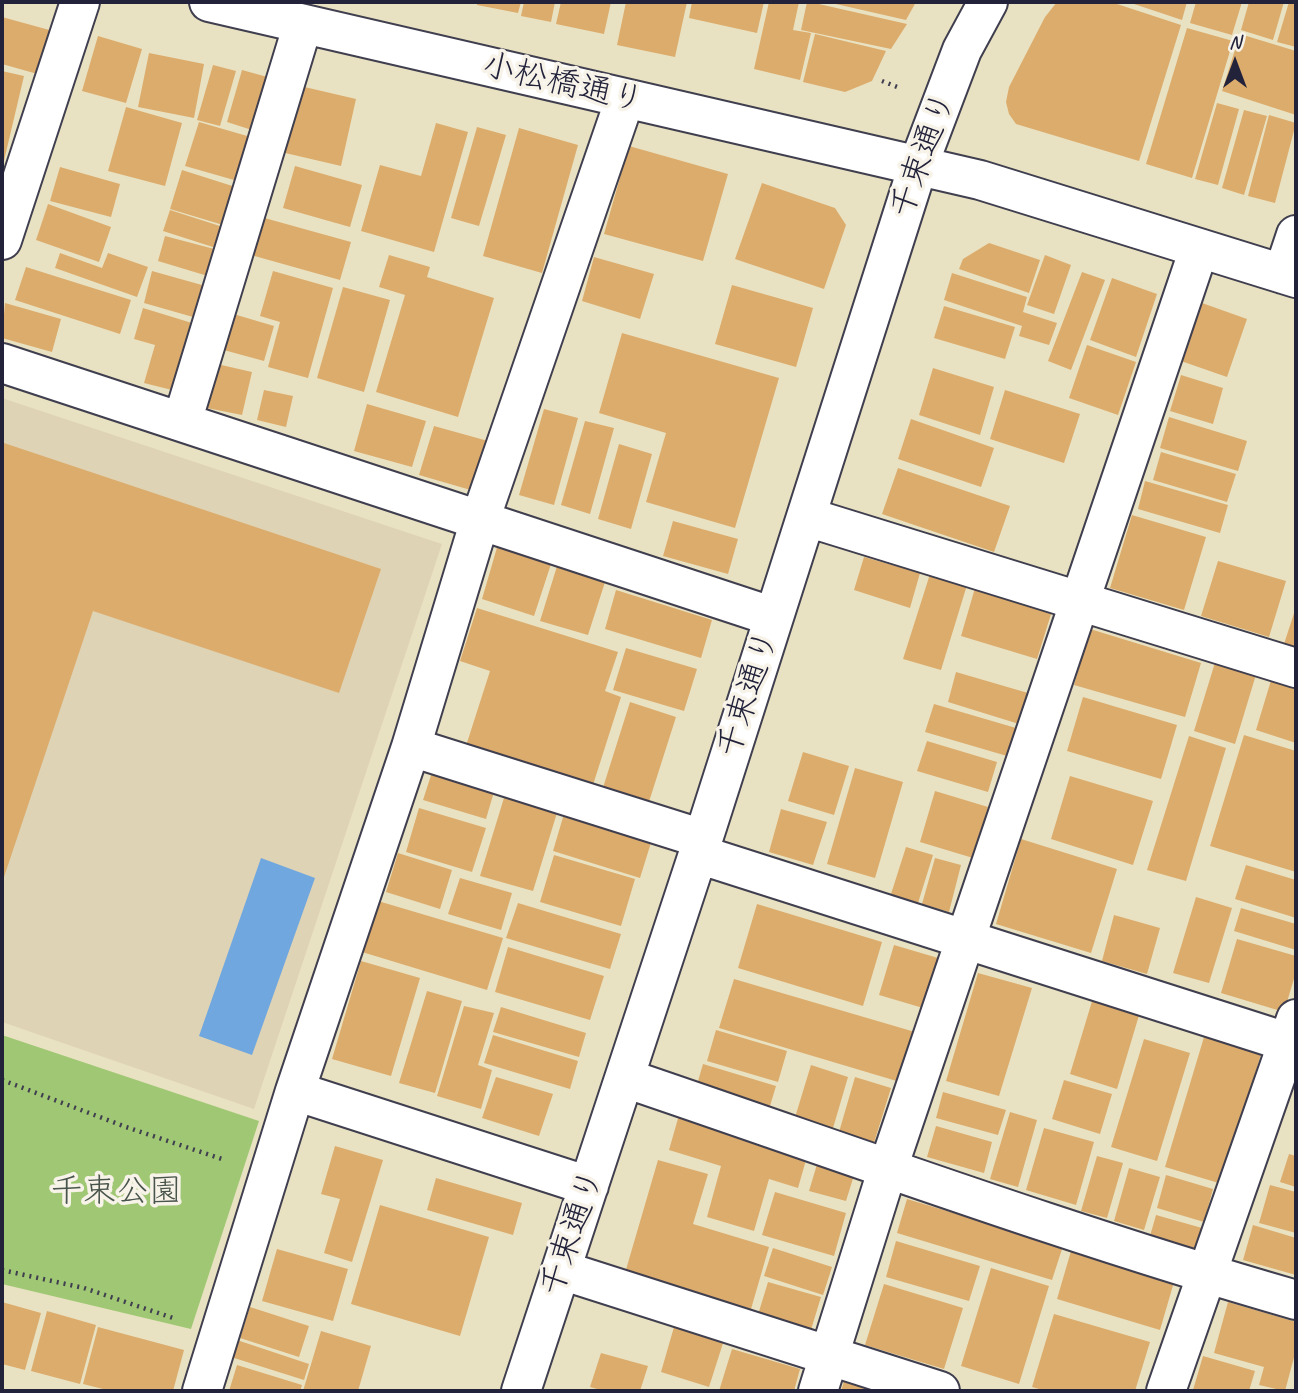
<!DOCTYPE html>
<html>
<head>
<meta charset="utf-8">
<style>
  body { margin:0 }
  #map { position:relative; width:1298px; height:1393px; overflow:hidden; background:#e9e2c2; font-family:Caveat,sans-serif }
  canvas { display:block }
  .frame { position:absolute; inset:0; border:4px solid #22223b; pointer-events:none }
  .north { position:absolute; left:1200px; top:28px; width:70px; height:70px; -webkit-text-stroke:5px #f7f3e8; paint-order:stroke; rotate:0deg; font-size:19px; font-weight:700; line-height:28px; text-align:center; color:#22223b }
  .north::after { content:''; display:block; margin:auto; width:24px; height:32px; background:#22223b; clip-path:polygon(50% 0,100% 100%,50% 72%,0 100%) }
</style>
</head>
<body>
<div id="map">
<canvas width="1298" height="1393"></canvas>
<div class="frame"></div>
<div class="north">N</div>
</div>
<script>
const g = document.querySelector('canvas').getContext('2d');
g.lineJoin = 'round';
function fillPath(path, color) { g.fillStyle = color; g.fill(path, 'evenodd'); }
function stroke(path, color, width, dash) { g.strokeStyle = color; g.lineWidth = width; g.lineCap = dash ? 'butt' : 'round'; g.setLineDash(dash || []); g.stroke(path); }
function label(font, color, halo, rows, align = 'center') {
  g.font = font + ' Caveat,"Klee One",sans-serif'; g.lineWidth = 7; g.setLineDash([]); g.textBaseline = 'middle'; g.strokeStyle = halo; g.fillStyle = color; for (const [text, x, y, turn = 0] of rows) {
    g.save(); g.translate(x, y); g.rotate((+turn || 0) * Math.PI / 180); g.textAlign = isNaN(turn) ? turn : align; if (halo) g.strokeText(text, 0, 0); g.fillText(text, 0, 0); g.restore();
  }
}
fillPath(new Path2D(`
  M2,398L442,544L254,1109L2,1022Z`), '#dfd3b5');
fillPath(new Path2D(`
  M2,1035L259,1121L191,1329L2,1284Z`), '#a0c874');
fillPath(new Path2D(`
  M261,858L315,878L252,1055L199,1036Z`), '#70a7df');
fillPath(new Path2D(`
  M477,2H521L518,13L477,5Z
  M524,2H555L551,22L521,16Z
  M561,2H611L604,34L556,24Z
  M626,2H687L675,57L617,45Z
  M692,2H764L757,33L689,18Z
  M769,2H799L793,30L811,33L800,80L754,69Z
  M807,2H810L907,24L891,49L801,30Z
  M827,2H916L906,20Z
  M1057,2H1111L1181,25L1139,161L1016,124L1009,114L1006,102L1009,87L1045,17Z
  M1128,2H1187L1182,20Z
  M1196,2H1242L1232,35L1190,23Z
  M1249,2H1284L1273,40L1241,30Z
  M1289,2H1296V47L1277,42Z
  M2,17L53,31L41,75L2,64Z
  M1187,28L1233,41L1192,178L1146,164Z
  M815,34L886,51L872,81L845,92L803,82Z
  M1240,34L1296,51V115L1222,91Z
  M98,36L142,49L126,103L82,91Z
  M149,53L204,64L194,118L138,107Z
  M213,65L236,71L220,126L197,120Z
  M242,70L271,78L255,131L227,122Z
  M2,71L24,76L3,165L2,164Z
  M296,85L356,99L341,166L281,152Z
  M1217,103L1239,109L1218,185L1195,179Z
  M126,107L182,123L165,186L108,171Z
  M1244,110L1267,116L1244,195L1222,188Z
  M1269,115L1296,123L1275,203L1248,196Z
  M199,122L254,138L241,182L185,166Z
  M436,123L468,132L434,252L361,231L380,165L421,176Z
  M477,127L506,135L479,226L451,218Z
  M519,128L578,145L542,273L483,256Z
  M629,146L728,174L703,261L604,234Z
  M295,166L362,185L350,227L283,208Z
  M60,167L120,184L111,217L50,201Z
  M182,170L245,190L233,228L170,209Z
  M762,183L835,208L846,225L824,289L735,259Z
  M48,204L111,227L99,262L36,240Z
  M170,210L223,227L216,248L163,231Z
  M261,217L351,242L340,280L251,255Z
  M165,236L218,250L211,277L158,261Z
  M989,243L1040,260L1029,293L959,269L963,259Z
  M60,253L102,268L108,253L148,267L137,297L55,268Z
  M389,255L430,267L427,277L494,298L458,417L376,392L405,295L379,287Z
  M1045,255L1071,265L1054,314L1027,305Z
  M594,257L654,274L640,319L582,301Z
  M26,267L131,300L120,334L15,300Z
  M152,271L209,287L200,319L144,303Z
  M273,271L333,288L308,378L268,367L280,322L260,316Z
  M1082,272L1105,280L1071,370L1048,361Z
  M952,273L1027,297L1023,312L1057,323L1049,345L1019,336L1022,326L944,300Z
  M1112,278L1157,294L1136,357L1090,340Z
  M732,285L813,308L796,367L715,344Z
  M343,287L390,300L364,392L317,378Z
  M5,303L61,319L52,352L2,338Z
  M1202,303L1247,319L1227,377L1181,361Z
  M944,306L1015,327L1005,359L934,338Z
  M143,308L192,323L172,390L144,383L155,345L134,339Z
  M230,313L274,326L264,361L220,349Z
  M622,333L779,378L735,528L646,502L666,433L599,413Z
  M1087,345L1136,362L1118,415L1069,398Z
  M217,364L252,372L242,415L207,408Z
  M933,368L994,387L980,435L919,415Z
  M1181,375L1223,388L1213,424L1170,411Z
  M264,390L293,396L286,427L257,420Z
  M1005,390L1080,414L1064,463L990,439Z
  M367,404L426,421L412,467L354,451Z
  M544,409L578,418L554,505L519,495Z
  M1169,417L1247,441L1238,471L1160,448Z
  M911,419L994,448L981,487L898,459Z
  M585,421L614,428L590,514L561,505Z
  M434,426L488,441L474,491L419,475Z
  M4,443L381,569L339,693L93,611L2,883Z
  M619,444L652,454L631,529L598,519Z
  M1161,452L1236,474L1227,502L1153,480Z
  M898,468L1010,506L994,552L882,514Z
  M1145,481L1228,505L1220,533L1138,509Z
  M1132,515L1206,537L1184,610L1110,588Z
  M673,521L738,539L728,574L663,556Z
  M498,544L552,561L534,616L482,599Z
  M864,557L920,573L910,608L854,590Z
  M1218,561L1286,581L1269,637L1201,616Z
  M558,563L606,579L588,635L540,621Z
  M930,574L967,585L941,670L903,659Z
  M975,588L1052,611L1037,659L961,636Z
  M616,590L712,620L701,658L605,629Z
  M1296,607V648L1284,644Z
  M477,608L618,652L605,691L621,697L592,788L465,749L490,671L460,661Z
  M1090,629L1201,663L1185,717L1074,685Z
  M626,648L697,669L684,711L613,690Z
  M1217,656L1258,668L1235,744L1194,731Z
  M956,672L1028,693L1019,724L948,702Z
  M1272,677L1296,684V743L1256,730Z
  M1083,697L1177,725L1161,779L1067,751Z
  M630,702L676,717L647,808L601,794Z
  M934,704L1016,728L1007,756L925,732Z
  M1244,735L1296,751V872L1210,846Z
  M1189,736L1226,748L1186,881L1147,870Z
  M927,741L997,762L988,792L917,771Z
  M803,752L849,766L834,815L788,801Z
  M434,766L496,785L486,819L423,800Z
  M855,768L903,782L875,878L827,864Z
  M1070,776L1153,801L1133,865L1051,839Z
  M507,788L560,803L533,891L480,876Z
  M935,791L988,807L973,858L920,842Z
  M566,807L654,833L640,878L553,851Z
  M419,808L486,828L472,872L406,852Z
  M781,809L827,822L813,865L769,852Z
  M1021,839L1117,869L1091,953L996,924Z
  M906,847L933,855L918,903L891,894Z
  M398,853L452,870L440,909L386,892Z
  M554,855L635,879L621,926L540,902Z
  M935,858L961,865L949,912L922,904Z
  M1246,865L1296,880V918L1235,899Z
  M460,878L512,893L501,930L448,914Z
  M1196,897L1232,908L1209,983L1173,973Z
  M378,901L503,938L487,990L362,952Z
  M518,903L621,934L610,969L506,938Z
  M757,904L882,942L863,1006L738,968Z
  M1241,908L1296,924V950L1234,931Z
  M1114,915L1160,928L1147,974L1102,961Z
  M1237,939L1296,956V972L1284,1012L1221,993Z
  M894,945L938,958L923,1008L879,995Z
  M508,947L604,976L590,1020L495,992Z
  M361,961L420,978L391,1076L332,1059Z
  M978,973L1032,988L999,1096L946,1081Z
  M734,979L915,1032L900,1082L719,1028Z
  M427,991L462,1001L435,1093L399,1083Z
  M1093,998L1140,1012L1117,1089L1070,1074Z
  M464,1006L494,1013L478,1065L492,1070L481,1109L437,1096Z
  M501,1007L586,1033L579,1057L493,1032Z
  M716,1030L787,1051L778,1082L707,1061Z
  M493,1035L578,1061L570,1089L484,1063Z
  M1204,1037L1261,1054L1222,1184L1165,1167Z
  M1144,1039L1190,1053L1157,1161L1111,1147Z
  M703,1064L776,1086L767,1116L694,1095Z
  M811,1065L848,1077L831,1135L793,1124Z
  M496,1077L553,1094L539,1136L482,1118Z
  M855,1077L891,1088L872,1149L837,1139Z
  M1064,1080L1112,1094L1100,1134L1052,1119Z
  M943,1092L1006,1110L998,1135L936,1118Z
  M1010,1112L1037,1120L1018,1187L990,1179Z
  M679,1115L808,1153L798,1188L769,1179L754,1231L707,1217L721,1166L669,1150Z
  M936,1126L992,1142L984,1173L927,1157Z
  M1044,1128L1094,1142L1076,1205L1026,1190Z
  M335,1146L383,1160L352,1262L324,1253L340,1199L321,1194Z
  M1289,1154L1296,1156V1187L1280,1182Z
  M1097,1156L1123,1163L1107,1218L1081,1211Z
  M658,1160L708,1174L693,1224L769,1247L751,1309L625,1273Z
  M818,1161L855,1172L846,1201L809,1191Z
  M1129,1168L1160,1177L1144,1230L1114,1221Z
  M1166,1175L1213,1189L1204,1222L1157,1208Z
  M436,1178L522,1203L513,1235L427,1210Z
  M1270,1185L1296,1192V1233L1259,1223Z
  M775,1192L846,1213L834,1256L762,1235Z
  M907,1199L1063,1246L1052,1280L897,1233Z
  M380,1205L489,1237L460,1336L351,1304Z
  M1156,1215L1202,1228L1194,1256L1148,1243Z
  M1253,1225L1296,1238V1275L1243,1260Z
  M896,1241L980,1266L969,1301L886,1277Z
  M773,1248L832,1267L823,1295L764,1276Z
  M277,1249L348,1269L333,1321L262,1301Z
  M1071,1251L1174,1282L1160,1330L1057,1299Z
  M991,1268L1049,1286L1019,1384L961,1366Z
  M768,1282L821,1297L810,1333L757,1318Z
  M884,1284L963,1308L944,1369L865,1345Z
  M2,1302L41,1313L25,1370L2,1364Z
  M1228,1302L1296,1322V1350L1285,1391L1259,1385L1264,1367L1214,1353Z
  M250,1307L309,1326L299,1357L240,1338Z
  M47,1311L96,1325L80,1384L31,1371Z
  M1054,1314L1150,1342L1135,1391H1046L1032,1387Z
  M98,1327L184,1350L173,1391H111L83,1384Z
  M674,1327L724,1340L709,1387L661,1372Z
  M321,1331L371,1346L358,1391H303Z
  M237,1340L309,1364L304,1380L231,1357Z
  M732,1349L800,1369L794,1391H719Z
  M601,1353L648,1366L640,1391H604L590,1387Z
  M1203,1356L1255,1371L1249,1391L1193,1390Z
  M237,1365L302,1385L300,1391H229Z
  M845,1378L890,1391H841Z`), '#dcac6c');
const minor = new Path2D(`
  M209,2L980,180L1296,278
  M2,240L80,2
  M1283,274L1296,235
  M2,363L774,617
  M182,422L303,24
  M807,517L1296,668
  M411,747L703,839
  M698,854L1296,1045
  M625,1078C849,1154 1069,1235 1296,1300
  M295,1091L589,1186
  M561,1270L940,1391
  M202,1391L295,1091L411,747L480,520L625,99
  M521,1391L707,827L918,166L962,50L988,2
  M818,1391L887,1171L1199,249
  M1166,1391L1296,1019`);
stroke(minor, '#403f4f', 42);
stroke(new Path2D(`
  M882,81L900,88
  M2,1080L126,1127L225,1160
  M2,1270L84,1288L176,1319`), '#403f4f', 4.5, [2, 5]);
stroke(minor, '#fff', 38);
label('33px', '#22223b', '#f7f3e8', [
  ["小松橋通り",563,84,13],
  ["千束通り",924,155,-70],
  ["千束通り",749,694,-72],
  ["千束通り",573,1233,-71]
]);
label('33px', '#48544c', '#f7f3e8', [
  ["千束公園",116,1192]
]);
</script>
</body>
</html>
